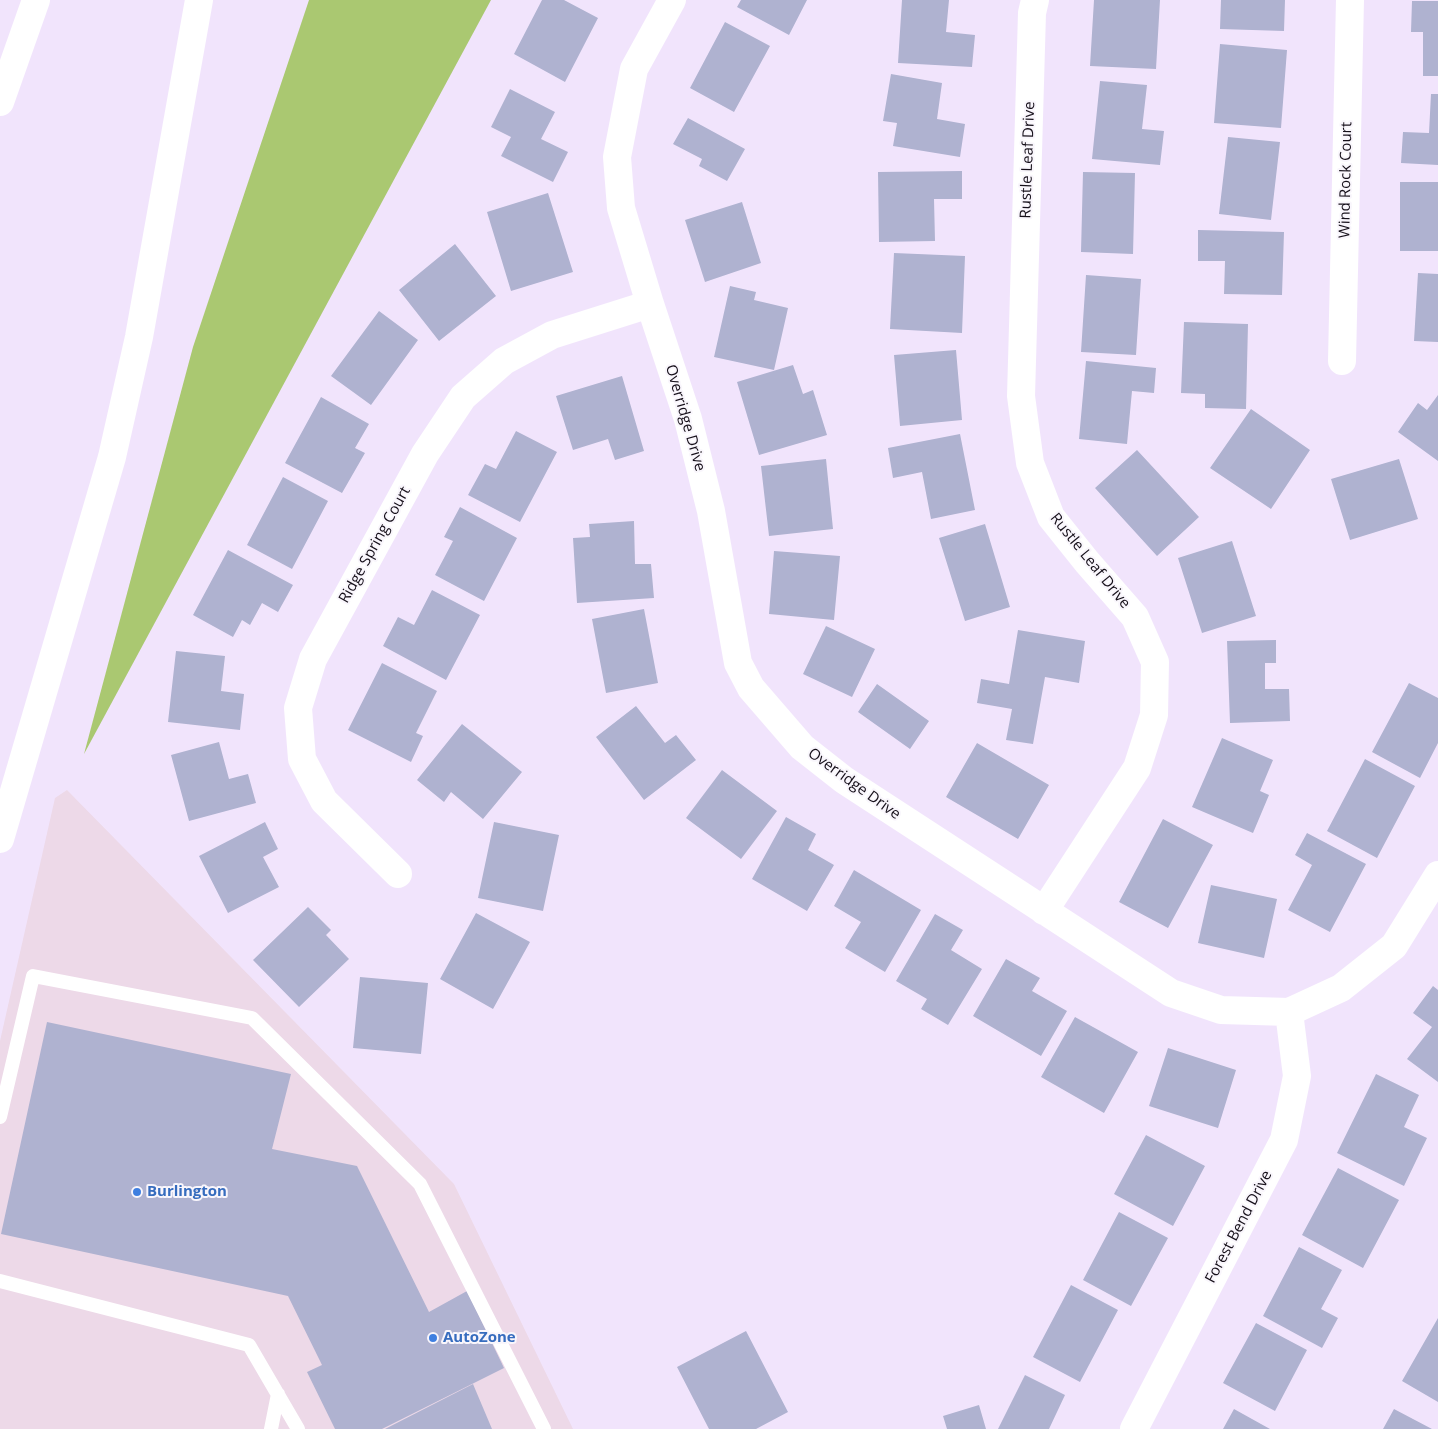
<!DOCTYPE html>
<html>
<head>
<meta charset="utf-8">
<style>
  body { margin:0 }
  canvas { display:block; background:#f1e4fc }
</style>
</head>
<body>
<canvas width="1438" height="1429"></canvas>
<script>
const g = document.querySelector('canvas').getContext('2d');
g.lineJoin = 'round';
function fillPath(path, color) { g.fillStyle = color; g.fill(path, 'evenodd'); }
function stroke(path, color, width, dash) { g.strokeStyle = color; g.lineWidth = width; g.lineCap = dash ? 'butt' : 'round'; g.setLineDash(dash || []); g.stroke(path); }
function label(font, color, halo, rows, align = 'center') {
  g.font = font + ' "Open Sans",sans-serif'; g.lineWidth = 4; g.setLineDash([]); g.textBaseline = 'middle'; g.strokeStyle = halo; g.fillStyle = color; for (const [text, x, y, turn = 0] of rows) {
    g.save(); g.translate(x, y); g.rotate((+turn || 0) * Math.PI / 180); g.textAlign = isNaN(turn) ? turn : align; if (halo) g.strokeText(text, 0, 0); g.fillText(text, 0, 0); g.restore();
  }
}
fillPath(new Path2D(`
  M67,790L454,1184L573,1429H0V1041L55,798Z`), '#edd9e8');
fillPath(new Path2D(`
  M309,0H491L84,754L193,347Z`), '#aac871');
fillPath(new Path2D(`
  M542,0H564L598,18L565,82L514,54Z
  M741,0H807L789,35L737,7Z
  M902,0H949L946,32L975,35L972,67L898,63Z
  M1094,0H1160L1156,69L1090,66Z
  M1221,0H1285L1284,31L1220,29Z
  M1412,1H1438V76H1423V32H1411Z
  M725,22L770,46L734,112L690,88Z
  M1220,44L1287,50L1281,128L1214,123Z
  M891,74L942,83L937,119L965,124L960,157L893,146L897,123L883,121Z
  M1100,81L1147,85L1142,129L1164,131L1160,165L1092,159Z
  M510,89L555,112L541,139L568,152L553,182L501,156L511,137L491,127Z
  M1431,94H1438V165L1401,163L1403,132L1429,133Z
  M688,118L745,149L727,181L699,166L702,159L673,144Z
  M1228,137L1280,142L1271,220L1219,214Z
  M962,171V199H934L935,241L879,242L878,172Z
  M1083,172L1135,173L1133,254L1081,252Z
  M1400,182H1438V251H1400Z
  M548,193L573,272L511,291L487,212Z
  M742,202L761,263L705,282L685,220Z
  M1198,230L1284,232L1282,295L1224,294L1225,261H1198Z
  M455,244L496,296L439,341L399,290Z
  M894,253L965,256L962,333L890,329Z
  M1418,273L1438,274V342L1414,341Z
  M1086,275L1141,279L1136,355L1081,352Z
  M730,286L756,292L754,300L788,308L774,370L714,357Z
  M379,311L418,340L371,405L331,376Z
  M1184,322L1248,324L1246,409L1205,408V394L1181,393Z
  M956,350L962,420L900,426L894,355Z
  M1086,361L1156,368L1154,393L1132,391L1127,444L1079,439Z
  M793,365L803,394L813,390L827,435L759,455L737,382Z
  M622,376L644,451L615,460L608,439L573,450L556,396Z
  M1438,395V461L1398,432L1418,403L1427,410Z
  M321,397L369,424L355,448L365,453L342,493L285,463Z
  M1251,409L1310,450L1271,509L1210,468Z
  M516,431L557,452L520,522L468,495L485,464L496,469Z
  M960,434L975,510L931,519L922,472L893,478L888,448Z
  M1137,450L1199,517L1157,556L1095,488Z
  M826,459L833,529L769,536L761,466Z
  M1399,459L1418,519L1350,540L1331,479Z
  M283,477L328,501L292,569L247,545Z
  M460,507L517,538L484,601L435,575L453,541L444,537Z
  M634,521L635,564H651L654,598L577,603L573,538L590,537L589,524Z
  M985,524L1010,607L965,621L939,538Z
  M1232,541L1256,616L1202,633L1178,558Z
  M228,550L293,585L278,612L262,603L250,625L242,620L233,637L193,615Z
  M774,551L840,556L834,620L769,614Z
  M432,590L480,615L446,680L383,646L398,617L414,625Z
  M644,609L658,683L606,693L592,619Z
  M826,626L875,649L852,697L803,674Z
  M1018,630L1085,641L1079,683L1045,677L1033,744L1006,740L1012,709L977,703L981,679L1009,684Z
  M1276,640V663H1265V689H1289L1290,721L1230,723L1227,641Z
  M176,651L225,656L221,691L244,694L240,730L168,722Z
  M382,663L437,691L416,733L423,736L411,762L348,730Z
  M1409,683L1438,698V743L1420,778L1372,752Z
  M877,684L929,721L910,749L858,712Z
  M636,706L665,743L676,735L696,760L644,800L596,737Z
  M462,724L522,772L483,819L451,792L444,802L417,780Z
  M1222,738L1273,760L1260,791L1269,795L1253,833L1192,807Z
  M219,742L229,779L248,774L256,803L189,821L171,755Z
  M977,743L1049,785L1018,839L946,797Z
  M1365,759L1415,786L1377,858L1327,831Z
  M722,770L777,811L741,859L686,818Z
  M786,817L816,834L808,850L834,865L807,911L752,879Z
  M1163,819L1213,845L1168,928L1119,902Z
  M265,822L278,849L263,857L279,887L228,913L199,856Z
  M494,822L559,835L543,911L478,898Z
  M1307,833L1366,864L1330,932L1288,910L1312,865L1295,855Z
  M854,870L921,910L885,972L845,948L861,922L834,906Z
  M1211,885L1277,899L1264,958L1198,943Z
  M308,907L331,930L326,935L349,959L299,1007L253,960Z
  M476,913L530,942L493,1009L440,979Z
  M935,914L963,930L951,950L982,969L948,1025L921,1009L927,999L896,981Z
  M1006,959L1040,978L1032,991L1067,1011L1041,1056L973,1016Z
  M360,977L428,983L421,1054L353,1048Z
  M1433,986L1438,990V1082L1407,1059L1432,1027L1413,1013Z
  M1075,1017L1138,1052L1104,1113L1041,1077Z
  M47,1022L291,1074L272,1149L357,1166L429,1312L467,1291L504,1368L382,1429H335L307,1372L322,1365L288,1296L1,1234Z
  M1168,1048L1236,1070L1218,1128L1149,1106Z
  M1376,1074L1419,1095L1404,1127L1427,1138L1404,1186L1337,1153Z
  M1146,1135L1205,1166L1173,1226L1114,1194Z
  M1338,1168L1399,1200L1363,1268L1302,1235Z
  M1119,1212L1168,1238L1131,1306L1083,1280Z
  M1299,1247L1342,1270L1321,1309L1338,1318L1322,1348L1263,1316Z
  M1071,1285L1118,1310L1080,1382L1033,1357Z
  M1438,1318V1402L1402,1381Z
  M1256,1323L1307,1350L1275,1411L1223,1383Z
  M746,1331L788,1412L756,1429H709L677,1367Z
  M1025,1375L1065,1395L1049,1429H998Z
  M473,1384L492,1429H385Z
  M979,1405L986,1429H947L943,1416Z
  M1234,1409L1270,1429H1223Z
  M1394,1409L1432,1429H1383Z`), '#afb2d0');
stroke(new Path2D(`
  M0,1117L33,976L252,1018L420,1184L544,1429
  M0,1281L249,1345L298,1429
  M271,1429L278,1394`), '#fff', 14);
stroke(new Path2D(`
  M672,0L634,69L617,157L621,208L650,304L688,419L711,511L738,663L751,688L802,747L844,780L1171,993L1221,1010L1289,1012L1341,988L1394,946L1438,875
  M1035,0L1032,13L1021,396L1030,463L1051,517L1087,562L1135,617L1155,662L1154,715L1137,768L1044,911
  M1342,361L1350,0
  M398,874L324,801L302,759L298,708L313,659L425,454L463,397L504,361L552,335L650,304
  M1134,1429L1284,1140L1297,1076L1289,1012`), '#fff', 28);
stroke(new Path2D(`
  M0,102L36,0
  M0,839L112,457L139,337L199,0`), '#fff', 28);
for (const [x, y, r, color] of [
  [137,1192,5,"#3f7fe0"],
  [433,1338,5,"#3f7fe0"]
]) { const dot = new Path2D(); dot.arc(x, y, r, 0, 2 * Math.PI); g.fillStyle = color; g.fill(dot); stroke(dot, '#f9f6fc', 2); }
label('15px', '#150f19', '#f9f6fc', [
  ["Rustle Leaf Drive",1028,160,-88],
  ["Wind Rock Court",1346,180,-89],
  ["Overridge Drive",685,418,74],
  ["Ridge Spring Court",375,545,-61],
  ["Rustle Leaf Drive",1090,561,51],
  ["Overridge Drive",854,784,36],
  ["Forest Bend Drive",1239,1227,-62]
]);
label('bold 15px', '#366cbe', '#f9f6fc', [
  ["Burlington",147,1192],
  ["AutoZone",443,1338]
], 'left');
</script>
</body>
</html>
